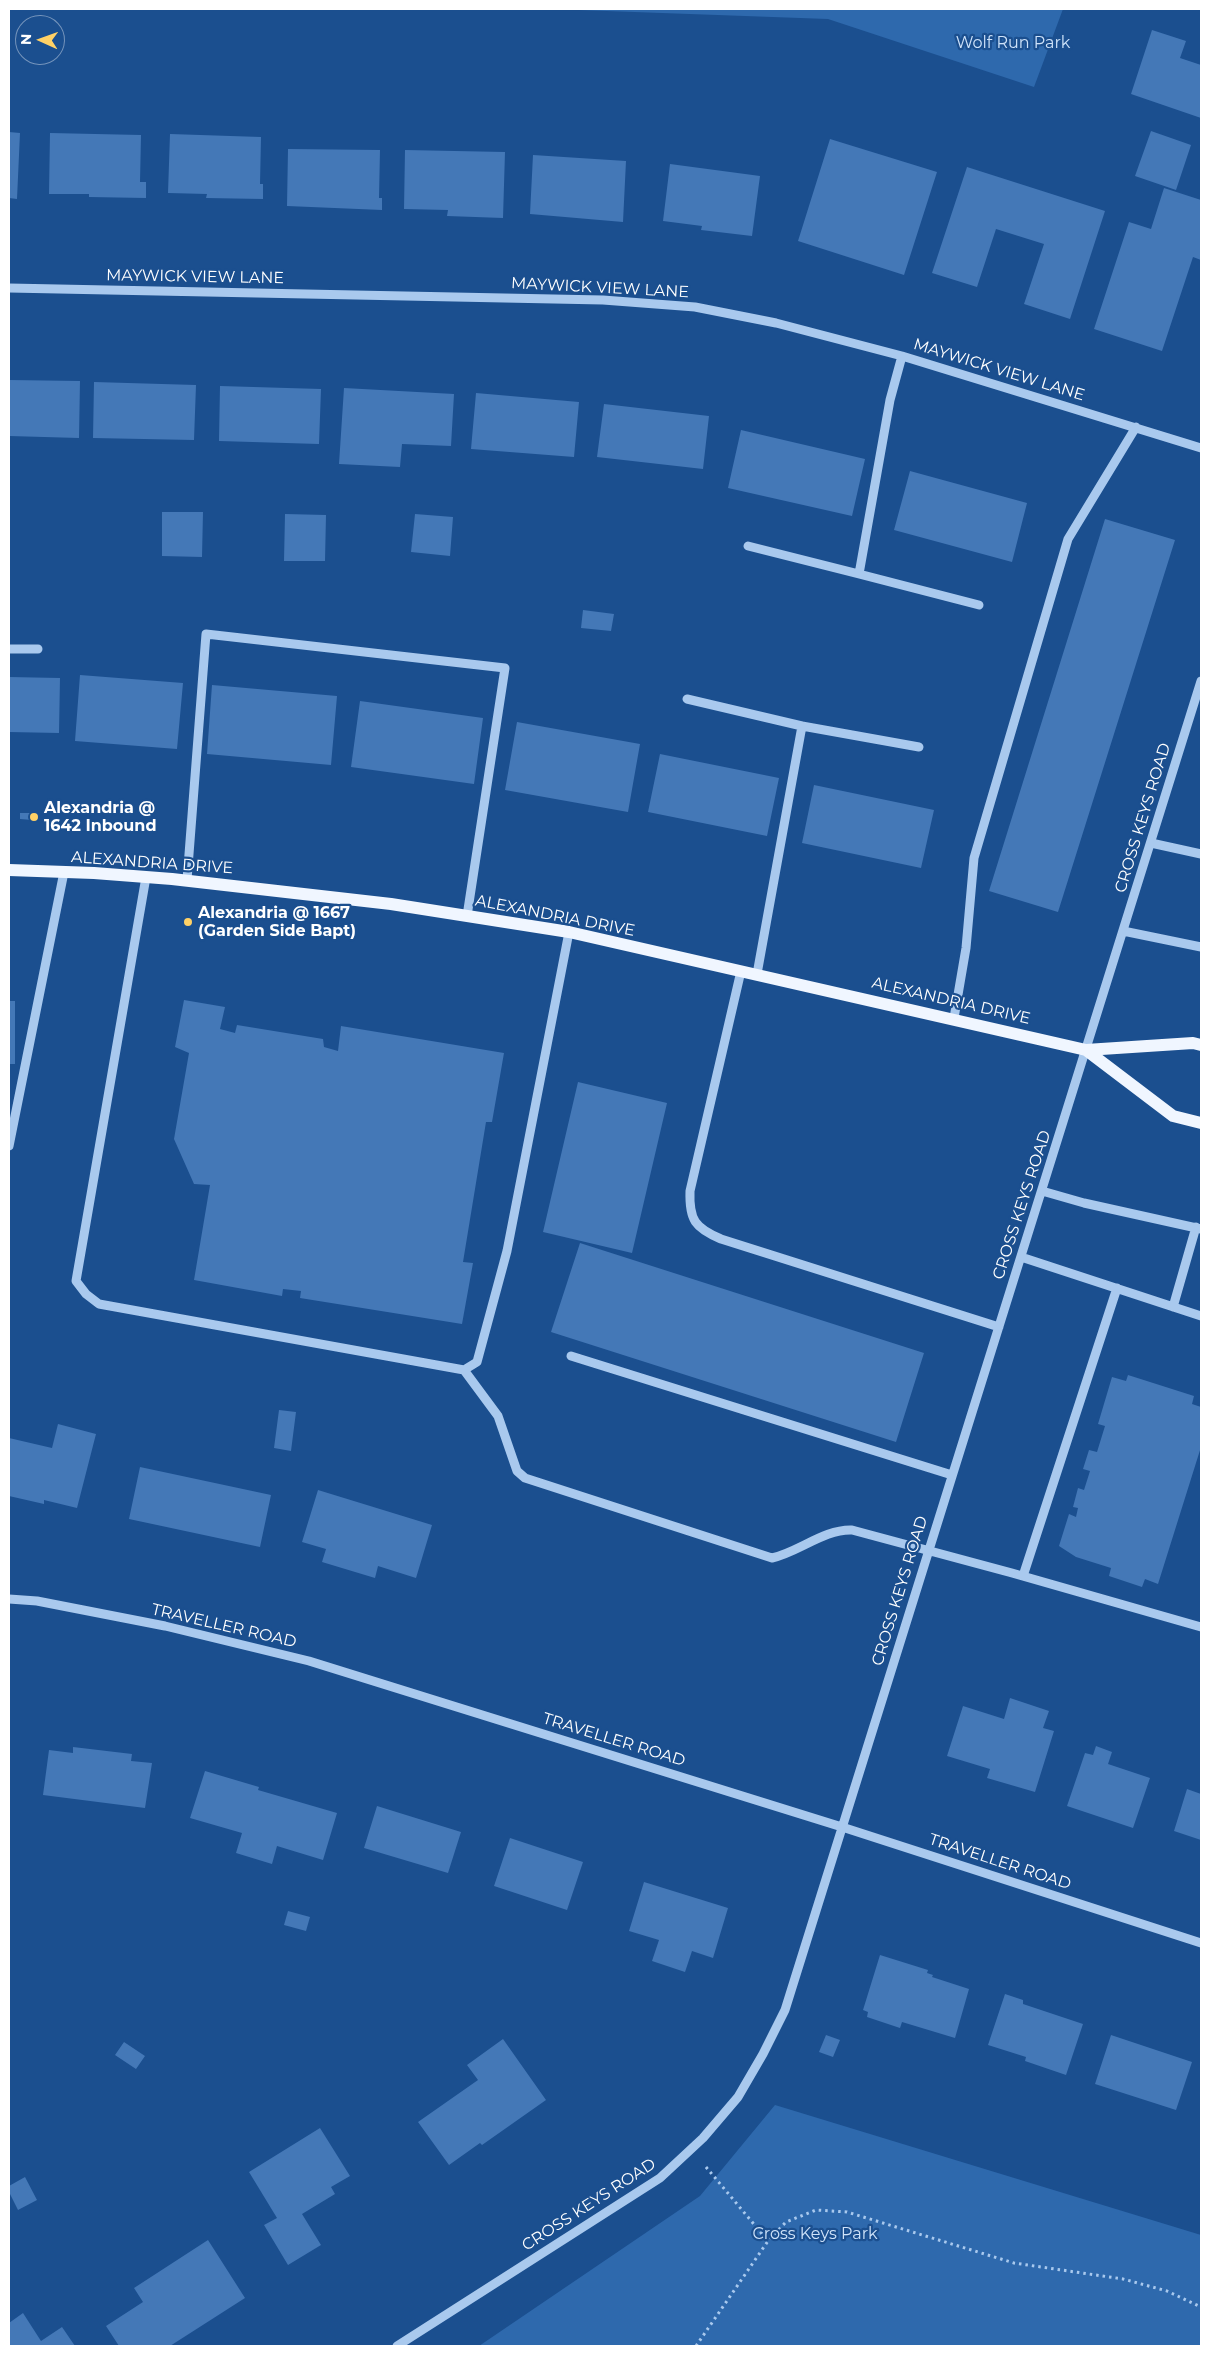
<!DOCTYPE html>
<html>
<head>
<meta charset="utf-8">
<style>
  body { margin:0 }
  #map { position:relative; width:1210px; height:2355px; overflow:hidden; background:#1b4f8f; font-family:Montserrat,sans-serif }
  canvas { display:block }
  .frame { position:absolute; inset:0; border:10px solid #fff; pointer-events:none }
  .north { position:absolute; left:15px; top:15px; width:50px; height:50px; box-sizing:border-box; background:#1b4f8f; border:1px solid #7695bc; border-radius:50%; rotate:272deg; font-size:14px; font-weight:700; line-height:20px; text-align:center; color:#fff }
  .north::after { content:''; display:block; margin:auto; width:18px; height:22px; background:#ffd166; clip-path:polygon(50% 0,100% 100%,50% 72%,0 100%) }
</style>
</head>
<body>
<div id="map">
<canvas width="1210" height="2355"></canvas>
<div class="frame"></div>
<div class="north">N</div>
</div>
<script>
const g = document.querySelector('canvas').getContext('2d');
g.lineJoin = 'round';
function fillPath(path, color) { g.fillStyle = color; g.fill(path, 'evenodd'); }
function stroke(path, color, width, dash) { g.strokeStyle = color; g.lineWidth = width; g.lineCap = dash ? 'butt' : 'round'; g.setLineDash(dash || []); g.stroke(path); }
function label(font, color, halo, rows, align = 'center') {
  g.font = font + ' Montserrat,sans-serif'; g.lineWidth = 4.5; g.setLineDash([]); g.textBaseline = 'middle'; g.strokeStyle = halo; g.fillStyle = color; for (const [text, x, y, turn = 0] of rows) {
    g.save(); g.translate(x, y); g.rotate((+turn || 0) * Math.PI / 180); g.textAlign = isNaN(turn) ? turn : align; if (halo) g.strokeText(text, 0, 0); g.fillText(text, 0, 0); g.restore();
  }
}
fillPath(new Path2D(`
  M551,9H1063L1034,87L828,19Z
  M775,2105L1201,2235V2346H479L700,2196Z`), '#2e69ad');
fillPath(new Path2D(`
  M1152,30L1186,41L1180,58L1201,65V118L1131,94Z
  M1151,131L1191,145L1176,190L1135,176Z
  M9,132L20,133L17,199L9,198Z
  M50,133L141,135L140,182H146V198L89,197V194H49Z
  M170,134L261,137L260,184H263V199L206,198L207,194L168,193Z
  M830,139L937,172L904,275L798,241Z
  M288,149L380,150L379,198H382V210L287,206Z
  M405,150L505,152L503,218L447,216L448,210L404,209Z
  M533,155L626,161L623,222L530,214Z
  M670,164L760,176L752,236L701,230L702,226L663,221Z
  M967,167L1105,211L1070,319L1024,304L1044,244L996,229L977,287L932,273Z
  M1164,188L1201,200V260L1193,257L1162,351L1094,329L1129,222L1151,229Z
  M9,380L80,381L79,438L9,436Z
  M94,382L196,385L194,440L93,438Z
  M220,386L321,389L319,444L219,441Z
  M344,388L454,394L451,446L402,444L400,467L339,464Z
  M476,393L579,402L574,457L471,449Z
  M604,404L709,416L703,469L597,457Z
  M741,430L865,459L852,516L728,488Z
  M910,471L1027,503L1012,562L894,530Z
  M162,512H203L202,557L162,556Z
  M285,514L326,515L325,561H284Z
  M415,514L453,517L450,556L411,552Z
  M1105,519L1175,540L1058,912L989,891Z
  M583,610L614,614L611,631L581,628Z
  M80,675L183,683L177,749L75,741Z
  M9,677L60,678L59,733L9,732Z
  M212,685L337,696L331,765L207,754Z
  M360,701L483,718L474,784L351,767Z
  M517,722L640,744L628,812L505,790Z
  M660,754L779,778L767,836L648,812Z
  M814,785L934,810L921,868L802,843Z
  M20,813H32V820L20,819Z
  M184,1000L225,1007L220,1029L235,1033L237,1025L323,1039L324,1047L338,1051L341,1026L504,1053L492,1122H486L463,1262L473,1263L462,1324L300,1298L301,1291L283,1289L282,1296L194,1280L210,1185L194,1184L174,1139L189,1053L175,1047Z
  M9,1001H15V1064H9Z
  M578,1082L667,1103L632,1253L543,1232Z
  M580,1243L924,1353L896,1442L551,1332Z
  M1128,1375L1194,1396L1192,1404L1201,1407V1447L1158,1584L1145,1579L1142,1587L1109,1576L1111,1568L1076,1557L1059,1546L1069,1514L1076,1517L1078,1508L1073,1507L1078,1488L1084,1490L1090,1471L1083,1469L1089,1450L1097,1452L1105,1426L1098,1424L1112,1377L1126,1381Z
  M279,1410L296,1412L291,1451L274,1448Z
  M58,1424L96,1434L77,1508L44,1500V1504L9,1496V1438L52,1448Z
  M140,1467L271,1495L260,1547L129,1519Z
  M318,1490L432,1525L416,1578L378,1566L375,1578L322,1562L326,1549L302,1542Z
  M1010,1698L1049,1711L1043,1728L1054,1731L1035,1792L987,1778L990,1769L947,1756L963,1706L1004,1719Z
  M1096,1746L1112,1752L1108,1764L1150,1778L1133,1828L1067,1806L1085,1753L1093,1755Z
  M73,1747L132,1754L131,1761L152,1763L145,1808L43,1795L49,1750L73,1753Z
  M205,1771L259,1787L258,1790L337,1813L323,1860L277,1846L272,1864L236,1853L242,1833L190,1818Z
  M1187,1789L1201,1794V1840L1174,1831Z
  M377,1806L461,1832L448,1873L364,1848Z
  M510,1838L583,1862L567,1910L494,1886Z
  M644,1882L728,1908L713,1958L692,1951L685,1972L652,1961L659,1940L629,1931Z
  M288,1911L310,1917L306,1931L284,1925Z
  M880,1955L928,1970L927,1973L933,1975L932,1977L969,1989L955,2038L902,2022L900,2028L867,2017L868,2012L863,2010Z
  M1005,1994L1023,2000V2004L1083,2024L1066,2075L1025,2061L1026,2057L988,2045Z
  M826,2035L840,2040L833,2057L819,2052Z
  M1111,2035L1192,2062L1176,2110L1095,2084Z
  M503,2039L546,2100L482,2145L480,2143L449,2165L418,2122L478,2080L467,2065Z
  M124,2042L145,2056L136,2069L115,2055Z
  M320,2128L350,2176L331,2187L335,2194L302,2214L321,2245L288,2265L264,2225L277,2218L249,2172Z
  M25,2177L37,2200L18,2210L9,2192V2186Z
  M208,2240L245,2298L170,2346H119L106,2326L143,2302L134,2288Z
  M23,2313L41,2341L62,2327L75,2346H9V2323Z`), '#4478b7');
stroke(new Path2D(`
  M706,2167L768,2241
  M696,2346L768,2241L786,2222L816,2210L847,2212L1014,2263L1123,2279L1167,2291L1201,2307`), '#a9c9ee', 3, [2.5, 4]);
stroke(new Path2D(`
  M9,288L603,300L695,307L776,323L902,356L1201,448
  M748,546L859,574L890,400L902,356
  M859,574L979,605
  M9,649H38
  M687,699L802,726L757,974
  M802,726L919,747
  M1151,843L1201,854
  M146,877L76,1281L86,1294L99,1304L464,1370L477,1362L507,1251L569,932
  M187,880L206,634L505,668L467,916
  M1123,931L1201,947
  M741,971L690,1191C689,1220 695,1228 721,1239L999,1327
  M954,1018L966,948L974,858L1068,539L1136,427
  M9,1146L64,872
  M1042,1191L1084,1203L1201,1229
  M1021,1257L1201,1316
  M1173,1307L1196,1227
  M571,1356L952,1475
  M464,1370L498,1416L517,1471L525,1478L772,1558C799,1552 824,1529 852,1530L1012,1573L1201,1627
  M1023,1576L1117,1288
  M9,1599L37,1601L165,1626L309,1661L842,1827L1201,1943
  M397,2346L660,2178L703,2138L738,2097L763,2054L785,2010L1201,681`), '#a9c9ee', 9);
stroke(new Path2D(`
  M9,870L94,873L172,879L391,904L569,932L1086,1050L1193,1043L1201,1045
  M1086,1050L1173,1116L1201,1123`), '#f0f6ff', 12);
for (const [x, y, r, color] of [
  [34,817,5,"#ffd166"],
  [188,922,5,"#ffd166"]
]) { const dot = new Path2D(); dot.arc(x, y, r, 0, 2 * Math.PI); g.fillStyle = color; g.fill(dot); stroke(dot, '#1b4f8f', 2); }
label('16px', '#cfe3fa', '#1b4f8f', [
  ["Wolf Run Park",1013,43],
  ["Cross Keys Park",815,2234]
]);
label('16px', '#fff', '#1b4f8f', [
  ["MAYWICK VIEW LANE",195,277,1],
  ["MAYWICK VIEW LANE",600,288,3],
  ["MAYWICK VIEW LANE",999,370,17],
  ["CROSS KEYS ROAD",1143,818,-73],
  ["ALEXANDRIA DRIVE",152,863,4],
  ["ALEXANDRIA DRIVE",555,916,11],
  ["ALEXANDRIA DRIVE",951,1001,13],
  ["CROSS KEYS ROAD",1022,1205,-72],
  ["CROSS KEYS ROAD",900,1591,-73],
  ["TRAVELLER ROAD",224,1626,13],
  ["TRAVELLER ROAD",614,1740,17],
  ["TRAVELLER ROAD",1000,1862,18],
  ["CROSS KEYS ROAD",589,2205,-33]
]);
label('bold 16px', '#fff', '#1b4f8f', [
  ["Alexandria @",44,808],
  ["1642 Inbound",44,826],
  ["Alexandria @ 1667",198,913],
  ["(Garden Side Bapt)",198,931]
], 'left');
</script>
</body>
</html>
